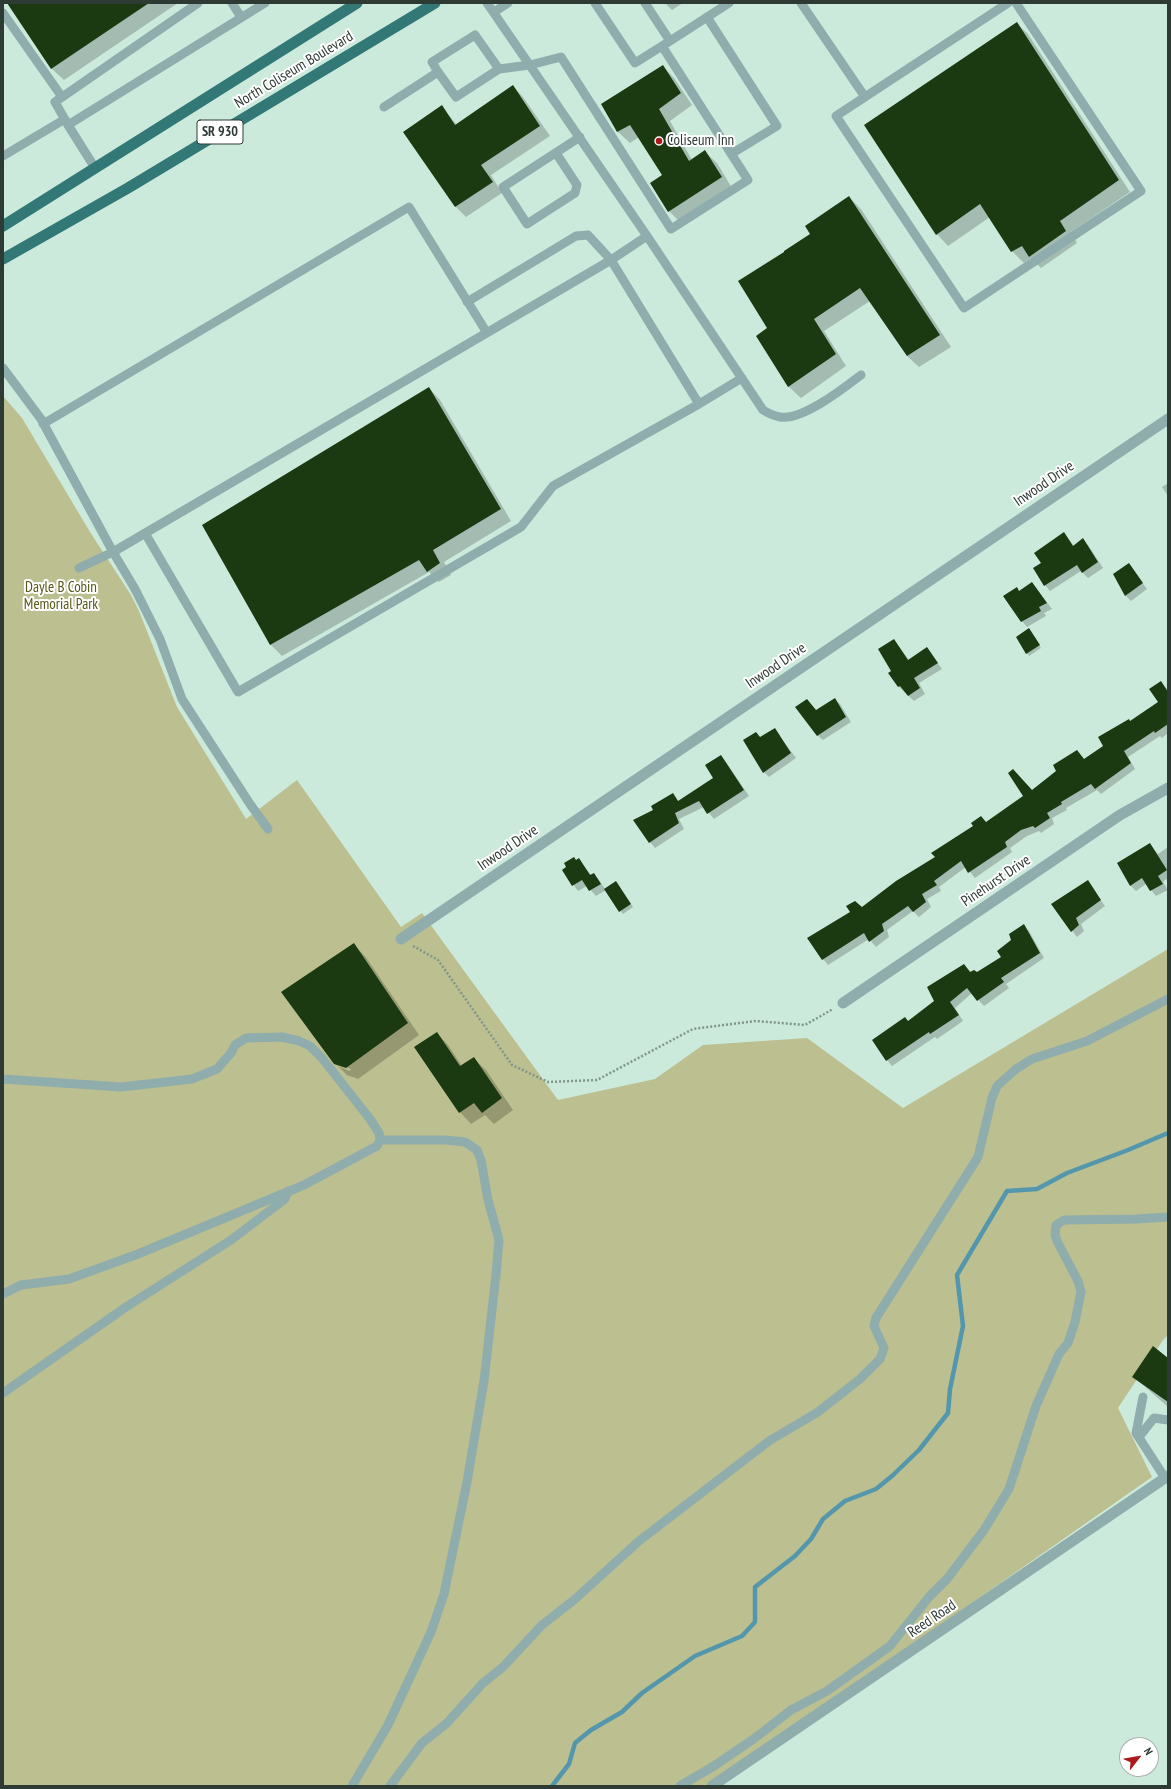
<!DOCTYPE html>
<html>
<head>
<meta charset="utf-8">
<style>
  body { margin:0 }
  #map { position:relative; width:1171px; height:1789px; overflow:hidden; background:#cceadc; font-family:"PT Sans Narrow",sans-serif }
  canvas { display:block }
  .frame { position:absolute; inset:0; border:4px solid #2e3a34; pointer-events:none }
  .north { position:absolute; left:1119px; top:1737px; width:40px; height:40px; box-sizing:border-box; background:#fff; border:1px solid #abb0ae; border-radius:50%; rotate:59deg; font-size:11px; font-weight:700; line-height:16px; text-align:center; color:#2e3a34 }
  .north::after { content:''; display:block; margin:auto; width:14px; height:18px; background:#ab191a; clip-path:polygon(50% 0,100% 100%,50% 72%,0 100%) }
</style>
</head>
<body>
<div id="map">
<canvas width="1171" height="1789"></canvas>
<div class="frame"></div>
<div class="north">N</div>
</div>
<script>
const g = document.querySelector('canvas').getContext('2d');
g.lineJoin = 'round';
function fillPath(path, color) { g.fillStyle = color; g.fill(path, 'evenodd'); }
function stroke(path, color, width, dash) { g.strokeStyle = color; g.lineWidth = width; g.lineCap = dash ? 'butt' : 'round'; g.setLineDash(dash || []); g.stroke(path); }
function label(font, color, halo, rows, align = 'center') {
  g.font = font + ' "PT Sans Narrow",sans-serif'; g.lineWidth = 4; g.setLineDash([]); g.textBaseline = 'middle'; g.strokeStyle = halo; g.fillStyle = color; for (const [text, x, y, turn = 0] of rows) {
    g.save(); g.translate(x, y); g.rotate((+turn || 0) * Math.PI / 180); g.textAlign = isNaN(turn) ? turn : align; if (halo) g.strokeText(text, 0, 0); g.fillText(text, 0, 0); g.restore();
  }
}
fillPath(new Path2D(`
  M3,396L22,418L90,532L131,595L139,611L177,707L246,819L297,780L401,927L422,913L558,1100L655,1079L703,1045L807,1038L903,1108L1168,949V1335L1163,1340L1118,1408L1152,1477L710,1786H3Z`), '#bcbf8f');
fillPath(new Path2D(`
  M8,3H178L64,80L52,69Z
  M665,3H683L672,10Z
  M1016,23L1028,34L1130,192L1071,232L1077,243L1041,268L1031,258L1024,263L1012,251L990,217L948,246L937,234Z
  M663,66L674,78L692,105L670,121L692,160L705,152L717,163L732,188L680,222L669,211L663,175L639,137L630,143L618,132L602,104Z
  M513,86L523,97L550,136L491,175L502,193L466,217L455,206L441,106L457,125Z
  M849,197L861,209L951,347L919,367L907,356L870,301L824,331L846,366L801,398L789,387L757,336L768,328L786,252L811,234Z
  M429,388L440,400L511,521L444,562L451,575L439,582L429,572L282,656L271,645L203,525Z
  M1168,483V496L1162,487Z
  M1064,533L1074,546L1083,540L1088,545L1103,568L1088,578L1081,571L1050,591L1045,585L1043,563Z
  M1129,565L1147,589L1131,601L1126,596L1114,575Z
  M1032,583L1052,609L1044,613L1046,616L1027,627L1022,621L1019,592Z
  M1029,629L1041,648L1029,656L1027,653Z
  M894,640L909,660L927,649L942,669L919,683L925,694L914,701L899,687L890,673L892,671Z
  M1161,682L1168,690V733L1162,738L1160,736L1128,757L1135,769L1101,794L1097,790L1066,808L1067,810L1052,818L1054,824L1041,833L1039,831L1027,836L1010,848L1012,852L975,878L966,867L939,887L941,891L927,899L931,907L919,917L913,911L887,930L889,937L876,947L869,939L828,965L823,959L862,909L1032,791L1104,747L1130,722L1160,703Z
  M835,699L840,704L851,722L823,740L817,735V711Z
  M775,730L796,758L769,777L764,772L760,738Z
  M721,756L726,762L749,796L714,819L704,807L679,819L684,829L655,848L650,842L654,810L673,795L679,802L714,778Z
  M1150,845L1158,854L1168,847V878L1163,882L1168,890L1156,896L1146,884L1136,891L1131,886L1118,864Z
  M579,860L591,875L594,874L599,880L605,889L616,882L633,907L623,914L606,890L596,896L587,886L578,891L563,870Z
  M1088,882L1105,906L1081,924L1084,931L1077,937L1053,905Z
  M1023,925L1029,931L1044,958L1006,984L1009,988L984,1006L972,993L955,1008L963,1021L937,1039L935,1037L892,1066L887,1060L908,1021L936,1002L964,965L971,972L977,974L1002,957Z
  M354,945L365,956L419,1035L358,1079L347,1075L338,1066L350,1071L351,1069L338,1064V1066L335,1063Z
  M437,1033L448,1045L462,1066L474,1059L486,1070L513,1110L494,1124L485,1115L471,1124L460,1112Z
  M1168,1359V1407L1134,1377Z`), '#0003');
stroke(new Path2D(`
  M552,1786L569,1764L575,1743L591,1730L622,1712L642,1693L695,1656L742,1636L755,1622V1587L795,1556L811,1539L823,1519L845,1501L876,1489L892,1476L919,1450L948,1413L950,1389L963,1326L957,1275L1007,1191L1037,1189L1067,1173L1128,1150L1168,1133`), '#5497ad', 4.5);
fillPath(new Path2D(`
  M7,3H149L51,69Z
  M1017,22L1119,180L1060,221L1066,231L1029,257L1022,246L1011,252L980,204L936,235L864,125Z
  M663,65L681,93L659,109L689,161L705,150L722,177L668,212L650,183L662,175L630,125L617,132L601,104Z
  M513,85L540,126L481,165L493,182L455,207L403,132L442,105L455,125Z
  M849,196L940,335L907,356L860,288L814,319L836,354L788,387L756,336L767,328L738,281L784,252V251L810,234L805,226Z
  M429,387L501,509L433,550L440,563L427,572L419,560L270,645L202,525Z
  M1064,532L1073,546L1083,538L1098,562L1082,573L1077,565L1044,586L1033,568L1041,563L1034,553Z
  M1129,563L1143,583L1125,596L1113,574Z
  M1032,582L1047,603L1039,607L1041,611L1021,622L1003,596L1017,587L1019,591Z
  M1029,628L1040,645L1026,654L1016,637Z
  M894,639L908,660L927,647L938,663L914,678L920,688L908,696L900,686L898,687L888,673L891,671L878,649Z
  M1161,681L1168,692V724L1155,733L1154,731L1124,751L1131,763L1095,789L1091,784L1061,802L1062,804L1047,813L1050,818L1035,828L1033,826L1021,830L1005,842L1007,847L968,873L961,861L934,881L937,885L922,894L926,902L913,912L908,906L882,924L884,931L869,942L864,933L822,960L807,938L850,912L846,906L855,901L862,907L896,881L935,857L931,853L973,826L971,823L981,816L986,822L1023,796L1008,773L1013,769L1032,790L1056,771L1053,765L1077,750L1084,759L1103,746L1098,737L1129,719L1130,721L1158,702L1149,689Z
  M835,698L846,717L817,736L795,707L807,699L816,710Z
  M775,728L791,753L763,773L743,740L756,732L760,737Z
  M721,755L744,790L707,814L699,801L675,813L679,823L649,843L633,820L653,810L651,806L673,793L678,801L713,778L705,765Z
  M1150,843L1167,870L1158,876L1163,884L1150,891L1142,878L1130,886L1117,863Z
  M574,857L576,860L579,858L590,875L594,873L601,884L589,891L582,880L572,886L562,870L566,867L564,863Z
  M1088,880L1101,900L1076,918L1079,925L1071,932L1051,904Z
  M616,881L631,904L619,912L604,889Z
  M1024,924L1040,953L1001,978L1004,982L977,1001L967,988L950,1002L959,1015L930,1034L929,1032L886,1061L872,1040L905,1017L908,1021L934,1001L927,987L964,964L970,972L974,970L977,972L1001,957L997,951L1011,940L1009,934Z
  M354,943L408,1023L346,1068L334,1064L281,992Z
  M437,1032L460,1066L474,1057L502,1098L482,1113L474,1103L459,1113L414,1047Z
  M1153,1346L1168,1358V1402L1132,1377Z`), '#1c3a11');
stroke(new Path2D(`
  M413,946L438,960L512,1065L548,1082L597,1080L693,1029L756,1021L805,1025L833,1009`), '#80968b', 2.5, [2, 2]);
stroke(new Path2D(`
  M232,3L241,17
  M487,3L647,236L763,410C768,413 774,416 780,417C802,421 844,388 861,375
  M595,3L635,63L670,41L645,3
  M801,3L865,97
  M1008,3L836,116L964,308L1141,191L1016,3
  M494,12L508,3
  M3,13L62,97
  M707,17L777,126L731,154
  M670,41L729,3
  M438,72L432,62L475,35L499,69
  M384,107L438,72L456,97L499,69L530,65L561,57L671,229L748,180L662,46
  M68,125L55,102L198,3
  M556,153L577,185L575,193L527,224L503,187L580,137
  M3,156L65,119
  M95,168L68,125L265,3
  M3,368L41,419L113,552L135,589L160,639L182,699L250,804L268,829
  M699,404L742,378
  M43,424L409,207L487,333
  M145,533L238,692L521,527L553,486L699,404L611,260L588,235L576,236L467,302
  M79,568L113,552L611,260L647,236
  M3,1079L121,1087L192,1079L217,1069L231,1053L235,1045L246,1038L282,1037L299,1041L310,1046L322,1058L370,1119L379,1133L380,1140L377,1146L304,1185L138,1254L69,1279L21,1285L3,1294
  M3,1393L126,1307L231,1240L285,1199L288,1191
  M1143,1397L1136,1433L1165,1478
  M1139,1437L1154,1418L1168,1420
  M352,1786L388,1725L431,1632L444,1594L467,1482L484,1381L496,1275L499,1240L488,1200L481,1160L477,1150L465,1142L445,1140H380
  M390,1786L422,1743L447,1723L483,1683L503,1667L542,1625L574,1600L639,1541L769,1441L818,1412L860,1379L880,1359L884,1348L874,1326L876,1318L978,1157L992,1098L997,1086L1016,1069L1032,1059L1087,1041L1168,999
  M680,1786L714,1766L755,1738L791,1710L827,1691L890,1646L929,1597L947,1579L984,1530L1009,1489L1036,1406L1059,1354L1068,1343L1075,1322L1081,1292L1078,1281L1058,1243L1055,1235L1056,1225L1064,1220L1137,1219L1168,1217`), '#8fadac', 9);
stroke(new Path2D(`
  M401,939L1168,419
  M843,1003L1120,815L1168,788
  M712,1786L1168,1476`), '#8fadac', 11);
stroke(new Path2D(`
  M3,226L357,3
  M3,259L128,188L435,3`), '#317877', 11);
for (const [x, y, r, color] of [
  [659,141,4,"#ab191a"]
]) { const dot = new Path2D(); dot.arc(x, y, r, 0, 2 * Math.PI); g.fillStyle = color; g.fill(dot); stroke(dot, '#fff', 1.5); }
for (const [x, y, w] of [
  [220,132,46]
]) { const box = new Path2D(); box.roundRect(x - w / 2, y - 12, w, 24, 3); g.fillStyle = '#fff'; g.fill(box); stroke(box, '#2e3a34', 1); }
label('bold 14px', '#2e3a34', null, [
  ["SR 930",220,132]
]);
label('15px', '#2e3a34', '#fff', [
  ["North Coliseum Boulevard",294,70,-31],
  ["Inwood Drive",1044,484,-34],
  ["Inwood Drive",776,666,-34],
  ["Inwood Drive",508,848,-34],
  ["Pinehurst Drive",996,881,-34],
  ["Reed Road",932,1619,-34]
]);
label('15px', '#2e3a34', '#fff', [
  ["Coliseum Inn",667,141]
], 'left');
label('15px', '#575818', '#fff', [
  ["Dayle B Cobin",61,588],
  ["Memorial Park",61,605]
]);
</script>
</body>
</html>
